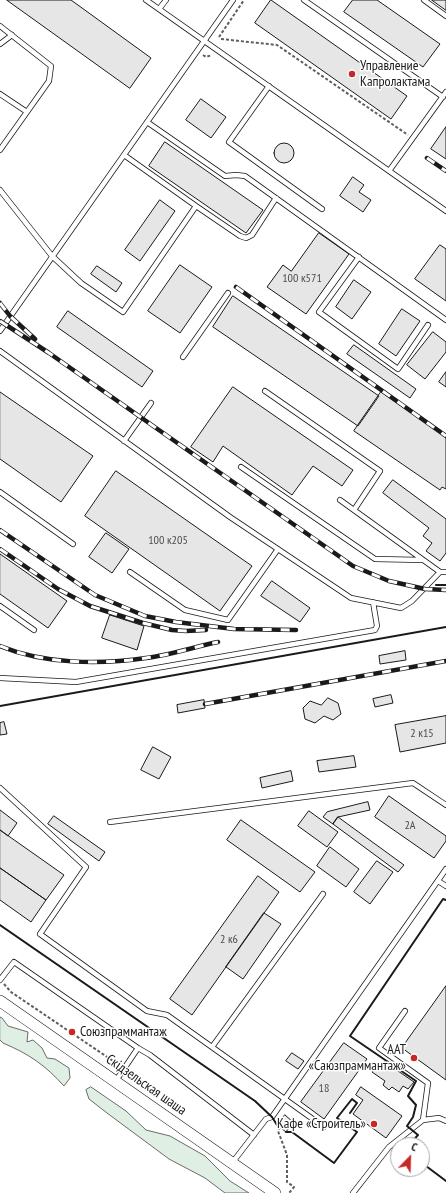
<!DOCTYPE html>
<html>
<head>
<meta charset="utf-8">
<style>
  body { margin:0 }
  #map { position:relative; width:446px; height:1193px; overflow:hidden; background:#fff; font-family:"PT Sans Narrow",sans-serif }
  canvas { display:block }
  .north { position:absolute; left:390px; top:1137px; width:40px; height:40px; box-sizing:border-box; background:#fff; border:1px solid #a3a3a3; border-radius:50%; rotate:23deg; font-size:11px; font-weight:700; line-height:16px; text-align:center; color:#1a1a1a }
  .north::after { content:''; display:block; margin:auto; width:14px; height:18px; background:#c62828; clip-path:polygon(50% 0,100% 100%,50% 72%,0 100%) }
</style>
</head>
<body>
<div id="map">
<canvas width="446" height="1193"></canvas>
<div class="north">С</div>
</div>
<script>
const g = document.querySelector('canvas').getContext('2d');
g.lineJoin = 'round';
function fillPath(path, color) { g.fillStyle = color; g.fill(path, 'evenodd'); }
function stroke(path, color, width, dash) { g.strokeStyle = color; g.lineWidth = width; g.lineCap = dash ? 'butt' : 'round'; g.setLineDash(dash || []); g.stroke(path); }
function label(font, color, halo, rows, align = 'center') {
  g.font = font + ' "PT Sans Narrow",sans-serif'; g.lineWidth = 3; g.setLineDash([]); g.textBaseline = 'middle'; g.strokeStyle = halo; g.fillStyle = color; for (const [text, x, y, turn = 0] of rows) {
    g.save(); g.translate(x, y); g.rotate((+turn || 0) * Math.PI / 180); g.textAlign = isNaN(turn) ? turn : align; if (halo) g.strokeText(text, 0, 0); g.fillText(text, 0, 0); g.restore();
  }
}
const green = new Path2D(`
  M0,1017L2,1018L8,1026L28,1032L27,1042L33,1040L42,1048L47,1058L55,1059L69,1068L70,1078L64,1086C45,1065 29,1054 3,1043L0,1040Z
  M91,1087L126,1111L146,1130L170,1136L205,1156L230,1181L249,1193H225L205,1178L169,1159L107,1113L89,1099L86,1090Z`);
fillPath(green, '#e0efe3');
stroke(green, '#6a6a6a', 1);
const building = new Path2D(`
  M7,0H71L151,58L130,88Z
  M271,0L407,96L391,119L255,23Z
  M353,0H377L440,44L423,67L344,12Z
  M432,0H446V10Z
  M201,99L226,117L211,138L186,120Z
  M446,127V159L431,149Z
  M165,142L263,210L246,233L149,166Z
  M274 153a10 10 0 1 1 20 0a10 10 0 1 1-20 0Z
  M353,177L364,185L359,192L371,200L363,212L340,196Z
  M160,200L175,211L140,261L125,250Z
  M319,233L349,254L306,314L267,287L283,265L291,271Z
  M440,245L446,249V301L415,279Z
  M180,265L212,287L180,333L148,311Z
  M97,266L122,283L116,292L91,274Z
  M354,280L371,292L352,319L336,307Z
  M233,296L379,396L358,426L213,327Z
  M402,309L420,321L396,356L379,344Z
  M68,311L153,371L142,387L57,327Z
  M433,332L446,342V352L425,379L407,365Z
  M354,345L416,389L410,398L347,354Z
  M446,372V387L439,382Z
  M233,387L353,470L342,486L313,466L292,495L223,446L213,462L191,447Z
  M0,392L93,456L61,502L0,459Z
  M381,392L446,437V489L442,487L440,490L354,431Z
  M116,471L252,566L220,611L85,516Z
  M393,480L446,519V553L440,561L426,551L432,543L423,536L429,528L383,493Z
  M106,533L129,549L112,573L89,557Z
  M0,554L67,601L48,628L0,594Z
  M272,581L310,608L300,622L261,596Z
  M110,615L144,626L137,650L102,638Z
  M405,651L406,660L380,664L379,656Z
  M391,695L393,703L375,707L373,699Z
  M328,698L338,703L341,714L333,720L324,716L315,723L305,719L303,708L310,701L321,705Z
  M204,700L205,708L178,713L177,705Z
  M446,716V743L400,752L395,725Z
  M4,722L7,734L0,735V723Z
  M153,747L171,757L159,779L141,770Z
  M354,756L356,767L319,772L317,761Z
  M291,771L293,781L262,788L260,778Z
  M389,796L446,836V841L434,858L375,817Z
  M368,802L370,810L338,817L333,824L323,817L327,812Z
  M0,810L17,823L8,836L0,830Z
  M309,811L338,832L327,847L298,826Z
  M54,816L105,852L99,861L48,824Z
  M338,817L404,865L398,872L333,824Z
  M241,820L315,872L300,892L227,840Z
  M0,830L64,875L46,900L0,868Z
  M330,847L359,869L346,887L317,866Z
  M377,861L393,872L370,904L354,892Z
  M0,868L46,900L31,922L0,900Z
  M258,876L279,892L192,1015L170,999Z
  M264,913L281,924L243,979L226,967Z
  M446,986V1080L402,1048Z
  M344,1043L367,1059L324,1119L301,1102Z
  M292,1053L304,1061L298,1069L286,1061Z
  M385,1062L414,1082L408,1089L403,1086L399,1092L392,1087L389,1090L383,1085L385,1081L372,1072L378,1064L382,1067Z
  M361,1087L402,1116L386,1138L353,1114L363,1100L356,1095Z
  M285,1115L293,1122L286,1132L277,1125Z`);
fillPath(building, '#e6e6e6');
stroke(building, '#1a1a1a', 1);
const service = new Path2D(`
  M146,0L446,211
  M304,0L443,97
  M424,0L446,16
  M159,9L166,0
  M0,26L51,66L49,81L0,150
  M0,44L12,35
  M269,86L229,142L322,209
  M0,94L27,112
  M147,122L225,176L236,175L245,176L446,320
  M389,171L446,92
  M0,190L52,256L81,283L123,312L196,206L124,155
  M196,206L240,236L246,238L252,235L276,198
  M359,257L319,312L398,369L428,325
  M0,331L233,0
  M0,351L230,517L351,598L401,608L412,601L440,572
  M183,357L228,293
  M265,391L380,471L354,510
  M124,441L151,403
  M241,467L375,559L423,560
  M0,492L73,544
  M340,500L440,572H446
  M130,572L185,610L228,620L278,549
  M0,606L34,630
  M0,678L76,682L375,630L377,626L373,602
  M0,788L86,867L40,934L147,1011L167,1015L324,1127
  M110,822L413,783L446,805
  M438,881L446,886
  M0,980L14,962L138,1048L115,1082
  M405,1011L379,1048L428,1083L423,1120
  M212,1047L323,894
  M138,1048L150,1055L254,1135
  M232,1163L266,1119L272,1117L446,869
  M353,1193L389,1147L423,1120L439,1118L446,1121`);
const tertiary = new Path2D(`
  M0,1001L275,1193`);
stroke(service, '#1a1a1a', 6);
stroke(tertiary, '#1a1a1a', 12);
stroke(new Path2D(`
  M219,37L244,0
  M221,39L277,45L408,135
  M203,55L206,57L212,55
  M4,984L11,992L119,1065
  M280,1127L278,1131L287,1155V1182L294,1187L289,1193`), '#5f5f5f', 2, [3, 2]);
stroke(service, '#fff', 4.5);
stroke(tertiary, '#fff', 11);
const rail = new Path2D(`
  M427,158L446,171
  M236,287L446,436
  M0,303L10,316L35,339
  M0,321L49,353L353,566L389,581L425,589L446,590
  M0,530L95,595L145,616L176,622L234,629L296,630
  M0,549L58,589L90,606L143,623L172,630L186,631L206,630
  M0,646C44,664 99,665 146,658C170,655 194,647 218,642
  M205,704L446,661`);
stroke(rail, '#1a1a1a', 4.5);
stroke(rail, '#fff', 3, [9]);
stroke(new Path2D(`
  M436,585H446
  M0,706L446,627
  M0,925L255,1101L272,1117L277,1125
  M286,1132H292L334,1163L357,1132L337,1118L352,1099L357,1103L350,1113
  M409,1145L418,1135L407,1126L413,1117L416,1105L408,1096L416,1081L350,1036L443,899L446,900
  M422,1163L446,1181`), '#1a1a1a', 2);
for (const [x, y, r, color] of [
  [352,74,4,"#c62828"],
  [72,1032,4,"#c62828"],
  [414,1058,4,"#c62828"],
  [374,1124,4,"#c62828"]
]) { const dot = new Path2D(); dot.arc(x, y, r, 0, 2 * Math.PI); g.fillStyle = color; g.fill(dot); stroke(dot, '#fff', 1.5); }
label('12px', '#4d4d4d', null, [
  ["100 к571",302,279],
  ["100 к205",168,541],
  ["2 к15",422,734],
  ["2А",410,826],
  ["2 к6",229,940],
  ["18",324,1089]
]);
label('14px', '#1a1a1a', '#fff', [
  ["Управление",360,66],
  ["Капролактама",360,82],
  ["Союзпраммантаж",80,1032],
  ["ААТ",406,1050,"right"],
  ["«Саюзпраммантаж»",406,1066,"right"],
  ["Кафе «Строитель»",366,1124,"right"]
], 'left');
label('14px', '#1a1a1a', '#fff', [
  ["Скідзельская шаша",146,1085,35]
]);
</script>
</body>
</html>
